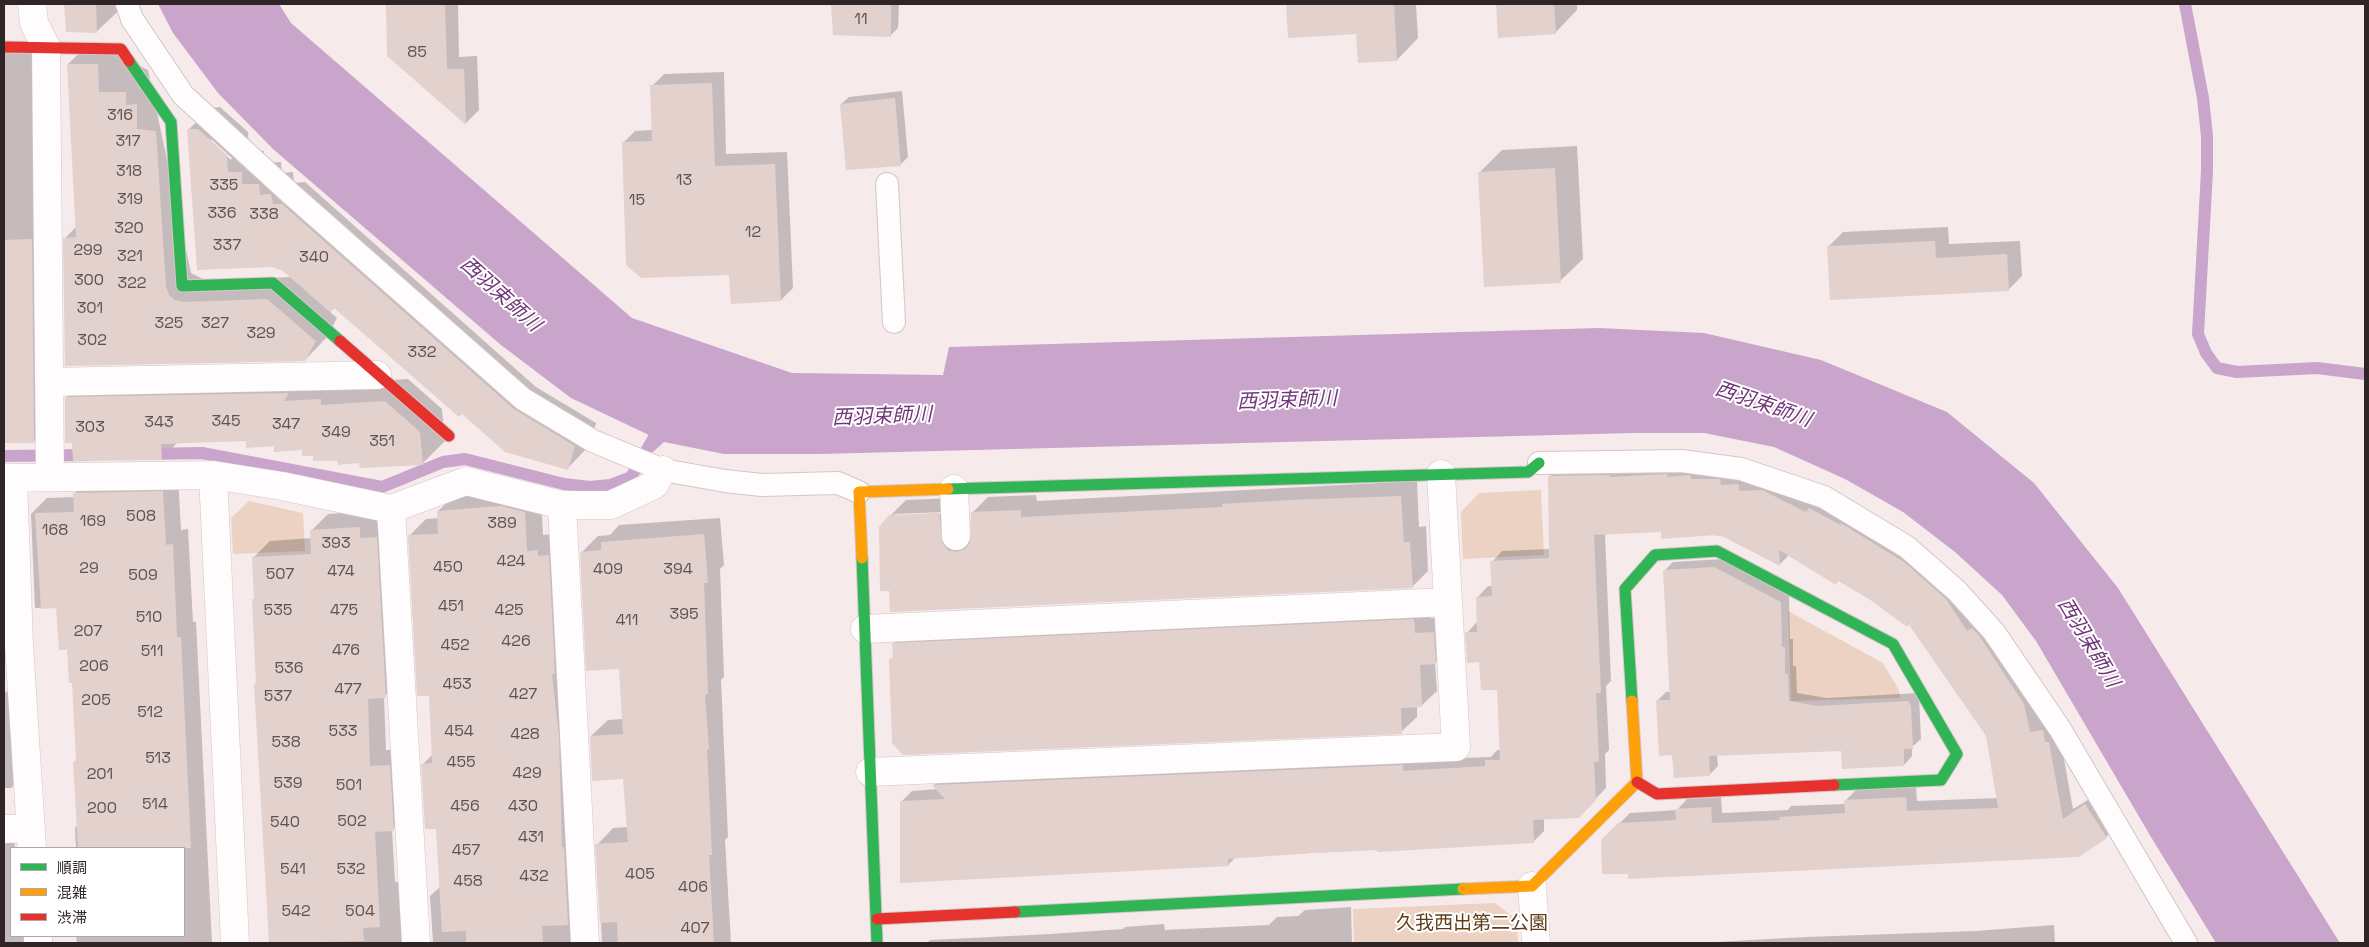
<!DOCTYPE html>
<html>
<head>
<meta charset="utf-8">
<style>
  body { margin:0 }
  #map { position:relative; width:2369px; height:947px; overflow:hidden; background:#f7eaeb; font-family:"Space Grotesk","Noto Sans JP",sans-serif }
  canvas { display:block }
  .frame { position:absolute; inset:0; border:5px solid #302526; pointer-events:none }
  .legend { position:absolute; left:10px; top:847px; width:175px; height:90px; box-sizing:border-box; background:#fff; border:1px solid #aca8a8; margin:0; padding:6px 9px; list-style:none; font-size:15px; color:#302526 }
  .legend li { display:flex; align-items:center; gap:10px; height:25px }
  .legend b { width:25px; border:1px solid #aca8a8 }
</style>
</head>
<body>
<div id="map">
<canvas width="2369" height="947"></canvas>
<div class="frame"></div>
<ul class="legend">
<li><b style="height:6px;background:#30b455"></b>順調</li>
<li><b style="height:6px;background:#ff9f0a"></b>混雑</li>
<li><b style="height:6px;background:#e5322d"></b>渋滞</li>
</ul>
</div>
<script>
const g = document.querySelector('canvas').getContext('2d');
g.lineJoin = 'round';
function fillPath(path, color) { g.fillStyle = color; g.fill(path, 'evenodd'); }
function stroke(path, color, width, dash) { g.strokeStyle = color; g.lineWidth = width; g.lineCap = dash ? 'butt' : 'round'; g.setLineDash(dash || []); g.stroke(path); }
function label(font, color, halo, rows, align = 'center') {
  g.font = font + ' "Space Grotesk","Noto Sans JP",sans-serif'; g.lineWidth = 4; g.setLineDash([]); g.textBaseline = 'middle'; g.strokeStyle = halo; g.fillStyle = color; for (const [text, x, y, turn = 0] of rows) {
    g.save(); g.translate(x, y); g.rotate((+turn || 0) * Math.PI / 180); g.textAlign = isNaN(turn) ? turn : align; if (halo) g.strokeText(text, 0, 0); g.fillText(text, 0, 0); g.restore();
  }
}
fillPath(new Path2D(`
  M1541,490L1544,555L1463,559L1461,512L1479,493Z
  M249,501L303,513L305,551L233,554L231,518Z
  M1788,611L1883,663L1899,690L1900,698L1791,701Z
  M1495,903L1517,920L1518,943H1354L1353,909Z`), '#ebd2c2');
fillPath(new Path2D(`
  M158,4H279L291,23L632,318L792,373L943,375L949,347L1599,328L1704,333L1821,360L1947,412L2034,483L2118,588L2340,943H2216L2151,837L2036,641L2002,595L1955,552L1903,512L1845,479L1774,447L1704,433H1633L820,454H724L664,442L653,452L645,448L651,436L571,398L501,345L273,149L218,93L173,33Z`), '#c9a5cb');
fillPath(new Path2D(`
  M4,4V48L34,47L56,419L34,442L4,443Z
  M65,4H126L96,32L67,31Z
  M387,4H458L459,57L477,56L479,110L466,123L389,56Z
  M832,4H899L898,28L890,36L834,34Z
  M1287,4H1416L1418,38L1397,60L1358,33Z
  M1497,4H1577V10L1555,33L1499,36Z
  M91,42L148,70L191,273L205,280L292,277L188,130L211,108L220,107L248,132L249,151H264V163L281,162L282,173L293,172L294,183L305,182L536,387L596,423L589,446L567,469L462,413L335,307L330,312L337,318L327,337L305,360L66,365L65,238L76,227L68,64ZM211,139L232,158L231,160L211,142Z
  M724,72L726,154L787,152L793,288L781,300L730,274L623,143L635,131L653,130L652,86L664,74Z
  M902,91L908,157L901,164L841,104L849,97Z
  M1577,146L1583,259L1560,281L1480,172L1502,150Z
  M1948,227L1949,244L2020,241L2022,276L2008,290L1829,246L1843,232Z
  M88,375L343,383L408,379L442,409L445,441L422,464L338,460L314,455L303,449L247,440L178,442L161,459L74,441L66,398Z
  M1620,465L1773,480L1915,552L2035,693L2041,722L2053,720L2059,732L2073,809L2096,795L2117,827L2106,837L1629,872L1602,841L1630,813L1677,810L1687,799L1721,797L1722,813L1788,810L1791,806L1845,804V801L1856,790L1916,787L1917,801L1998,798L1987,736L1909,623L1907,626L1870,598L1839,580L1836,583L1789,555L1779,565L1724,536L1662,531L1605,534L1611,681L1606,686L1609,750L1605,754L1606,788L1578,817L1544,818V831L1534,841L1236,857L1228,865L901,802L912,791L938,789L934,785L944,775L1491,757L1497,750H1501L1498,688L1467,633L1477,622L1478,597L1488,586H1493L1492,562L1502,551L1550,549L1549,477L1560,466Z
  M178,476L181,530L188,529L193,622H196L212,943H77L76,936H184V848H76L75,828L78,825L74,762L78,759L73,681L68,649L58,607L35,608L31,514L47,498L75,497V493L90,478Z
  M1417,481L1419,527L1426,526L1428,571L1412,587L891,611L890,516L906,500L955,498L965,534L971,536L972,513L988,497L1036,495L1037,501ZM946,512V514L894,516V514Z
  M455,495H541L543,535L554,534L595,941L602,942L597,845L613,828L628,827L624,778L591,736L608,720L623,719L621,667L581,553L598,536L610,535L619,525L720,518L724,565L720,569L724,677L721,680L728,837L725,840L731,943H271L255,684L257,682L253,600L255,598L254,557L270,541L312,538L311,531L328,514L376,511L377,522L393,521L402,680L384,697L386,750L406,749L410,813L392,830L395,882L414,881L426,941L433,942L430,896L440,887L437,827L423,764L433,754L430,695L409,536L426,519L439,518L438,511Z
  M1723,559L1789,594L1790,639H1793V666H1796L1797,693L1827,698L1917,693L1919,697L1921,739L1912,747V756L1904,765L1843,750L1717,755L1718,766L1709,775L1674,754L1657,701L1666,692H1670L1664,571L1673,562Z
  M1430,604V618L1449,617L1451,647L1435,663L1437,691L1421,706H1417V717L1401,732L891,660L894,656L893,644L909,628Z
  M4,684V692L14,691L27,772L11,788H4Z
  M14,834L15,848H11V936H26V943H4V835Z
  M1351,907L1352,943H927L930,940L1050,934L1123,929L1125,927L1164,924L1165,930L1269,925L1277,917L1298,916L1305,910Z
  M2054,925L2055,943H1696L1806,937L1976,931Z`), '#0003');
stroke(new Path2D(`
  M2185,4L2203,98L2207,136V171L2198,334L2206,353L2217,368L2237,372L2317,368L2365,374
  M146,454L202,453L382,487L443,462L465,459L564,484L590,487L610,485L631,477L656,434
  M4,456L89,455`), '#c9a5cb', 12);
fillPath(new Path2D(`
  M64,4H96L97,33L66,32Z
  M386,4H445L447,69H464L466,125L387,56Z
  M831,4H891V37L833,35Z
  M1286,4H1394L1397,61L1358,63L1356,34L1288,38Z
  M1496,4H1554L1556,34L1498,38Z
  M67,64H98L99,92H126V105L137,104V129L156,131L166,287L169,295L175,300L183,302L267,299L316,341L305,361L65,366L63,238L76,237Z
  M712,83L715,166L775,164L781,301L731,304L729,275L641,278L626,265L622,142L652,141L650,85Z
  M895,98L901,166L846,170L840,104Z
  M187,129H198L227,155L228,172H242V184H259L260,195L271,194L273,204H282L514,409L575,446L568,470L505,452L462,414L459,417L333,307L331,313L283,271L272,267L197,270Z
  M1555,168L1561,283L1484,287L1478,172Z
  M32,239L34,443H4V240Z
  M1935,241L1936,258L2007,254L2009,291L1830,300L1827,246Z
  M289,393L284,401L321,399V405L385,401L420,432L423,465L360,468L359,463L338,465L337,461H313V456H302V450L274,452V446L246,448V441L161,444L162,460L73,461L72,443H65V397Z
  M1667,474V477L1690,475L1691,479H1720L1721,485L1739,484V491L1762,490L1806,512L1809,508L1842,526L1839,522L1904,562L1946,599L1967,631L1972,628L1978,634L2024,704L2030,732L2043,730L2045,742H2049L2063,819L2085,804L2107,838L2079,857L1628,879V874H1602L1601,840L1618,823L1676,820L1675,809L1711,807L1712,823L1780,820L1779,817L1845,813L1844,800L1906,797L1907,811L1998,808L1986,736L1907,622V627L1869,599L1838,581L1836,585L1779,550L1780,566L1724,537L1716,535L1661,539V532L1594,535L1601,693H1596L1599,762H1594L1596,800L1579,818L1533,820L1534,843L1377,852V850L1313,853L1228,859L1229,866L900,883V801L945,799L932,785L1403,765V771L1485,766V760H1500L1497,690H1481L1479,662L1467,663L1465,632H1477L1476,597L1492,596L1490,561L1549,558L1548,476L1610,475V477Z
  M163,491L166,545L173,544L177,637H181L191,848H78L73,762L76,761L72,683H69L67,650H59L56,608L41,609L35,513L74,512L73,493Z
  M1401,496L1404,542H1410L1413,588L890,612L889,591H880L879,527L889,515L939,513L943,544L948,550L956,552L965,549L970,543L971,512L1021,510V517L1222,507V504L1290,500Z
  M501,506L525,512L527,551L538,550V556L549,555L555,674H552L559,737L562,847H564L568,925L542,926L543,943H466V931L442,932L436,829H425L421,764L432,763L429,696H417L408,535L438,534L437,511Z
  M360,527V538L377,537L386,698L368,699L370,766L390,765L394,831L375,832L380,927L363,928L364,941L269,943L254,684H256L252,599H254L252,557L311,554L310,530Z
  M704,534L708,583H704L708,694L705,695L709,749H707L712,855H709L714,943H618L617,922L600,923L595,844L628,842L623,779L592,781L590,736L623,734L619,669L586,671L580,552L601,550V542Z
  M1714,567L1781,602L1782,647H1785V674H1788L1789,701L1818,706L1908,701L1911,706L1913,749H1904V766L1842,769L1841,751L1709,756L1710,776L1674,778L1672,755L1659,756L1656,700H1670L1663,570Z
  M1414,619L1415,633L1434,632L1436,664L1420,665L1422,707L1401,708L1402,734L903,755L892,743L889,659H893L892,643Z`), '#e2d1cd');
const lane = new Path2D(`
  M127,4L132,19L183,95L291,194L523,399L593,441L663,470L725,481L762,485L838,483L859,492
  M887,184L894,322
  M1539,463L1682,461L1741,469L1824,497L1907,547L1957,591L1994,632L2060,729L2186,943`);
const street = new Path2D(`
  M32,4L34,23L46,47L50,476
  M49,382L377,375
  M213,475L235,943
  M4,478L213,475L282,486L391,509L466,481L562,505H611L654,485L663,470
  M13,478L19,645L32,848
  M954,489L956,536
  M562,505L585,943
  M391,509L416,943
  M865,629L1447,602
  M870,772L1456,747L1441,474
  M4,829L31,828
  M1532,886L1536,943
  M38,936V943`);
const fast = new Path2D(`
  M129,61L171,122L182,286L273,283L340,341
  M948,489L1528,472L1539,463
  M862,558L877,943
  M1632,701L1625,589L1655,555L1717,551L1893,644L1957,754L1941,780L1834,785
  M1015,912L1463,889`);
const slow = new Path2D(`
  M862,558L859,492L948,489
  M1463,889L1532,886L1637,782L1632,701`);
const jam = new Path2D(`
  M4,47L121,49L129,61
  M340,341L449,436
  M1637,782L1657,794L1834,785
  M877,919L1015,912`);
stroke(lane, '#d2c6c7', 24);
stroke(street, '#d2c6c7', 29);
stroke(fast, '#d2c6c7', 13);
stroke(slow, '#d2c6c7', 13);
stroke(jam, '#d2c6c7', 13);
stroke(lane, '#fefcfc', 22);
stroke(street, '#fefcfc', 28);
stroke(fast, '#30b455', 11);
stroke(slow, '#ff9f0a', 11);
stroke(jam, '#e5322d', 11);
label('16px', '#5e5252', null, [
  ["11",861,20],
  ["85",417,53],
  ["316",120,116],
  ["317",128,142],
  ["318",129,172],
  ["13",684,181],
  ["335",224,186],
  ["319",130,200],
  ["15",637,201],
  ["336",222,214],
  ["338",264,215],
  ["320",129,229],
  ["12",753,233],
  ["337",227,246],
  ["299",88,251],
  ["321",130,257],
  ["340",314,258],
  ["300",89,281],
  ["322",132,284],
  ["301",90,309],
  ["325",169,324],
  ["327",215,324],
  ["329",261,334],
  ["302",92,341],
  ["332",422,353],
  ["345",226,422],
  ["343",159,423],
  ["347",286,425],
  ["303",90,428],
  ["349",336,433],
  ["351",382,442],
  ["508",141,517],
  ["169",93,522],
  ["389",502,524],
  ["168",55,531],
  ["393",336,544],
  ["424",511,562],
  ["450",448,568],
  ["29",89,569],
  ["409",608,570],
  ["394",678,570],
  ["474",341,572],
  ["507",280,575],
  ["509",143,576],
  ["451",451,607],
  ["535",278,611],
  ["475",344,611],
  ["425",509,611],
  ["395",684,615],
  ["510",149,618],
  ["411",627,621],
  ["207",88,632],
  ["426",516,642],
  ["452",455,646],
  ["476",346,651],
  ["511",152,652],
  ["206",94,667],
  ["536",289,669],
  ["453",457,685],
  ["477",348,690],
  ["427",523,695],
  ["537",278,697],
  ["205",96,701],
  ["512",150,713],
  ["533",343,732],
  ["454",459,732],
  ["428",525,735],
  ["538",286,743],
  ["513",158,759],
  ["455",461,763],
  ["429",527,774],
  ["201",100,775],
  ["539",288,784],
  ["501",349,786],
  ["514",155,805],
  ["456",465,807],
  ["430",523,807],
  ["200",102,809],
  ["502",352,822],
  ["540",285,823],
  ["431",531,838],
  ["457",466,851],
  ["541",293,870],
  ["532",351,870],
  ["405",640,875],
  ["432",534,877],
  ["458",468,882],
  ["406",693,888],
  ["542",296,912],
  ["504",360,912],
  ["407",695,929]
]);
label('19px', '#613d16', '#fff', [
  ["久我西出第二公園",1472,924]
]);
label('italic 20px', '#703779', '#fff', [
  ["西羽束師川",500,295,42],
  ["西羽束師川",1287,401,-2],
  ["西羽束師川",1763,405,19],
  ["西羽束師川",882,417,-2],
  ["西羽束師川",2088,643,59]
]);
</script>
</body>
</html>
